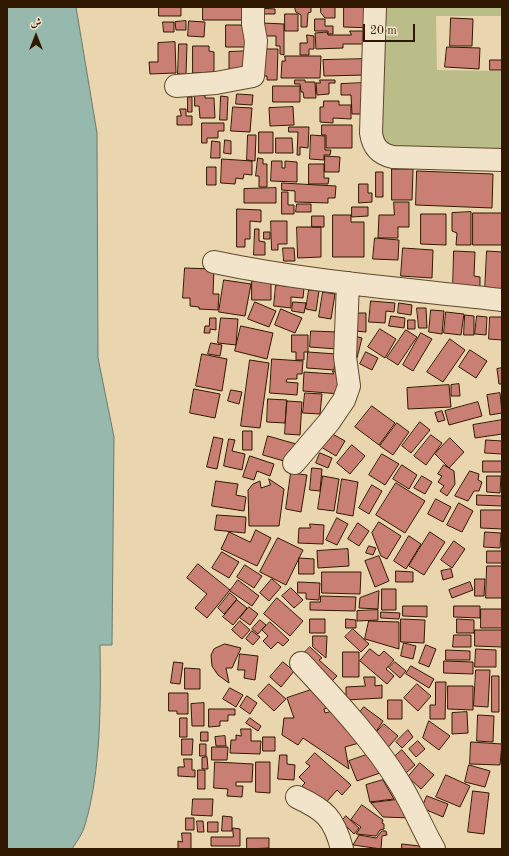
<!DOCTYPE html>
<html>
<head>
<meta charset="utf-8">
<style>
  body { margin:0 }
  #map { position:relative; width:509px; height:856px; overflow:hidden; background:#e9d6ae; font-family:"Old Standard TT",Amiri,serif }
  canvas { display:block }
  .frame { position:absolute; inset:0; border:8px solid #311800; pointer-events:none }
  .north { position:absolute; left:16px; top:16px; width:40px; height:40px; -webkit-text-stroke:3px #f1e4ca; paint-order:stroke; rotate:0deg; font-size:11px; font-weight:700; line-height:16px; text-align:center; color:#311800 }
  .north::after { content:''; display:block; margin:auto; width:14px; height:18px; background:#311800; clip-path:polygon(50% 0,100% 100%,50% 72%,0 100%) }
  .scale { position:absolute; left:363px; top:24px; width:52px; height:18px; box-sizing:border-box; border:2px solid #311800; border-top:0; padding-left:5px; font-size:12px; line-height:14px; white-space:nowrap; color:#311800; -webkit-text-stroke:3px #f1e4ca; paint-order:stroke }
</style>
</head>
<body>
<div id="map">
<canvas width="509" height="856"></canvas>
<div class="frame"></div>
<div class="north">ش</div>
<div class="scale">20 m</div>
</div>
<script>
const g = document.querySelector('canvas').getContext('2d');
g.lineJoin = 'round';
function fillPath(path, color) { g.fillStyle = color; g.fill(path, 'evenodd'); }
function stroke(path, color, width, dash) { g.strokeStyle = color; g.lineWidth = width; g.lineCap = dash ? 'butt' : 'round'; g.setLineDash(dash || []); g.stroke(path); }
fillPath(new Path2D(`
  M382,7H502V16H436L437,70L502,71V152L380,146Z`), '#babd88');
const water = new Path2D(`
  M7,7H76L97,133L98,358L114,437L112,645H100C101,701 101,771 85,825C83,833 77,841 72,849H7Z`);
fillPath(water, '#97b9ad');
stroke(water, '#6e7968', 1);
const building = new Path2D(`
  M159,7H181V16H159Z
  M203,7H251V20H203Z
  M295,7H311V12L308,13L307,27H301V15L296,12Z
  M321,7H335V18H325L321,13Z
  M344,7H373V28L344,27Z
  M259,8L275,9V14H260Z
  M285,14H298V31H285Z
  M451,18L473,19L472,46H450Z
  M315,19H325V26H333V34H328V31H315Z
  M186,21V30H176L175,22Z
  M189,21L205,22L204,37L188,36Z
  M163,22H174V32H164Z
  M262,23L284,24V55L280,54V46H276V36H262Z
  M226,25H249V47H226Z
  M350,31H371V44H343V48L316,49L315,33L327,32L328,35H351Z
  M307,35L314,36V49H309V55H300V43H307Z
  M175,42L176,73L150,74L149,62H158V43Z
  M179,44H187L186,74H178Z
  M193,46H209V51L214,52V72L193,73Z
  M447,47L480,48L479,69L445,67Z
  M262,49H278L277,80H267V76H261Z
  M251,51L252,72L229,73V52Z
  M285,56H321L320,78H281L282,61H285Z
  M367,59L366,75L324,76L323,60Z
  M490,60H502V70H490Z
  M295,80H305V82H315L316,98H304L303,92H301L300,84H295Z
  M320,80H335V83H329V94L317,95L316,83H320Z
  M364,83L365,114H352L351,95H341V84Z
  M273,86H300V102H273Z
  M195,93H205V98H214L215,118H200L199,106H195Z
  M237,94L253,95L252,105L236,104Z
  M221,96L228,97L227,120H220Z
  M188,97H192V112H188Z
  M324,101H339V105H351V119L333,118V123L320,122V107H323Z
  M233,107L252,108L250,132L231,131Z
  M293,107L294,125L270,126L269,108Z
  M180,109H186V116H192V125H177V116H181Z
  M202,123H224V131H218V138H207V143H202Z
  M322,125H352V148H326V135H322Z
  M289,127H309L308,148L300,147V155H297L298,132H289Z
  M259,132H273V153H259Z
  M248,135H256L255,161L247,160Z
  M311,135L325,136V150H331L330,155H324V160L310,159Z
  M276,138H292L293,153H276Z
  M225,140L231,141V154L224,153Z
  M212,141L220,142V158H211Z
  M325,156L340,157L339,172H325Z
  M258,158L263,159V164H267V187H259V176H256Z
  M222,159L252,161V175L244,174L243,179L236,178L235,184L221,183Z
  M272,161H282V168H285V161L297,162V182L271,181Z
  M309,164H324V178H329L328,184H309Z
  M207,167H216V185H207Z
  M392,169H413L412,200H392Z
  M417,171L493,174L492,208L416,205Z
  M376,172H383V197H376Z
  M282,183L336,186L335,198H328V203L295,202V191L282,190Z
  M359,184H368V193H372V202L359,203Z
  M276,188V203H244V189Z
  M282,192H288V205H294V214H282Z
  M394,202H409V227H398V238H378L379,215H394Z
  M297,204H311V212H296Z
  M352,207H368V216L352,217Z
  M237,209L261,210V222L250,221V239H245V247H237Z
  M471,212V245H456L457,233L452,231V213Z
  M473,213H502V245H473Z
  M421,214H446V245L421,244Z
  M333,215H351V222H364V257H333Z
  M312,216H324V227H312Z
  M271,221H287V244H278V250H272Z
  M297,227H321V257L298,258Z
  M255,229H259V241L265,242V255H254Z
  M264,232H270V239H264Z
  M375,238L399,240L398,260L373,259Z
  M283,248H294L295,261H284Z
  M403,248L433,250L432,278L401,276Z
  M454,251L475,252L474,276L480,277V289L453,288Z
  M487,251L502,252V291L485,290Z
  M185,268L214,269L213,294H219L218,310L199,309V307L190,306V298H183Z
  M224,280L251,284L245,316L219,312Z
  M252,281H271V300H252Z
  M276,285L304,288L303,298L291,297V308L274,306Z
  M309,290L319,291L316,311L306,309Z
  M323,292L335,294L331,319L319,317Z
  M371,301L395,303L394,312L386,311L385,323L369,322Z
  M255,302L276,311L269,327L248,319Z
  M293,302L306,303L304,313L292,311Z
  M399,303L412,305L411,315L398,313Z
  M417,308H426L427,328H419Z
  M281,309L302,318L295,333L275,325Z
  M431,310L444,311L442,334L429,332Z
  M446,312L464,314L461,335L444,333Z
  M355,313H366V332L355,331Z
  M465,315L474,316V335H464Z
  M391,316L405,318L404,328L389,326Z
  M477,316L487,317L486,335L475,334Z
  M490,317H502V340L489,339Z
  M210,318H216V330L210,329V333H204L205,326H209Z
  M221,318L238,319L236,345L218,343Z
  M408,320H415V329H408Z
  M241,326L273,333L267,359L235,351Z
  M380,329L396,339L385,358L368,347Z
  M406,330L417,337L398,365L387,358Z
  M311,331L338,332L337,349L310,347Z
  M421,333L432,339L413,371L403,365Z
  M292,335H308V352H304V360H296V352H292Z
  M354,336L362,338L357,358L349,356Z
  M450,339L465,350L443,382L427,372Z
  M211,343L222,345L220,356L208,354Z
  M470,350L487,361L476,378L459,367Z
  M308,352L336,354L334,370L307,368Z
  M366,352L378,358L372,370L360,364Z
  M202,354L227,359L222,391L196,386Z
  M272,359L303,361L302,374H297V379H287L286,382L298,383L297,395L270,393Z
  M250,360L269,363L260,428L241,426Z
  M502,368V384H499L497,369Z
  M333,371L342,372L340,394L303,391L304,372L333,374Z
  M459,384L460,396H451V385Z
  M449,385L451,407L408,409L407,388Z
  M194,389L220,394L215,418L190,413Z
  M231,390L242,392L239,404L228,401Z
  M305,393L322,394L320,414L303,413Z
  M500,393L502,413L490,415L487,395Z
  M268,399L287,400L285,423L267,422Z
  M287,401L302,402L300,435L285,434Z
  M478,402L482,416L449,425L445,411Z
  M372,406L395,423L379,445L355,427Z
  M442,411L445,420L438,422L435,413Z
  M502,420V434L475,438L473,425Z
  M420,422L430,430L411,453L402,446Z
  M397,423L409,432L393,455L380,446Z
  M243,431H252V450H243Z
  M329,432L345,441L336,456L321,447Z
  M431,435L442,443L426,465L414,456Z
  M268,436L296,444L291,463L263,455Z
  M214,437L223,439L217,469L207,467Z
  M450,438L464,452L449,468L435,454Z
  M229,439L235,440L232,451L245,454L242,470L224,466Z
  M486,440L502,441V454L485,453Z
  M352,445L365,456L350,474L337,463Z
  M320,453L332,458L328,468L316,463Z
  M382,454L399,464L385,485L369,475Z
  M250,456L274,464L270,476L257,471L254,480L243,477Z
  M483,461H502V472H483Z
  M402,465L417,475L409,489L393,479Z
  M444,465L454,471L455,484L447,496L440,491L444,486L438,482L442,476L438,474Z
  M312,468L322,469L320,491L310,490Z
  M470,471L479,474L478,480L482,482L479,491H474L468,501L455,496Z
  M291,473L307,475L301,512L286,509Z
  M323,476L339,479L334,511L318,509Z
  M422,476L432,482L425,494L414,488Z
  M487,476H501L500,493L487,492Z
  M269,479L284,489L279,526H249L248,490L253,484L260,481L261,488L270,485Z
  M342,479L358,482L353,516L337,513Z
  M216,481L238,484L236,495L246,497L244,511L212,506Z
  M396,483L425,501L405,533L376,515Z
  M372,485L382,491L369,514L359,508Z
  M477,495L502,496V506L477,505Z
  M436,499L451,507L443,522L428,514Z
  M459,503L473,511L462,532L447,525Z
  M481,510H502V529L481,528Z
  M217,515L246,517L245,533L215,530Z
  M337,518L348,524L337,545L326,540Z
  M379,522L401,536L387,559L381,556L372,533Z
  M358,523L369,531L359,546L348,539Z
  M310,524L324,525L323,544L298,543L299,528H310Z
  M256,530L271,538L257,566L221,549L229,532L250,542Z
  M430,532L445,542L424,575L409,566Z
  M485,532L501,533L500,548L484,547Z
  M409,536L421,544L406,569L394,561Z
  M278,538L303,550L286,585L260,572Z
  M454,541L465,549L452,568L441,560Z
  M369,546L376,548L373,555L366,553Z
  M348,549L349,566L318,568L317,551Z
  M487,551H502V563H487Z
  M222,552L239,562L229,578L212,568Z
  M379,556L389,581L375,587L365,561Z
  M299,558L314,559V574H299Z
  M198,564L230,590L207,618L195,608L207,594L187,578Z
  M245,565L262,576L254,588L237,577Z
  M487,566H502V598H486Z
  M451,569L453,577L443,580L441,571Z
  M396,571L413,572V582H396Z
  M322,572H361L360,594L322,593Z
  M272,579L281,587L269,601L260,593Z
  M475,579H485L484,596H475Z
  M238,580L259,596L252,606L230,591Z
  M298,582L320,583L319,600L306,599V593H298Z
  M470,582L473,590L452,598L449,590Z
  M291,588L303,600L294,608L282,596Z
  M382,589H396V610H382Z
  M379,591L378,609L359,608L360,598Z
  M230,593L237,599L224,614L218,608Z
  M321,596L356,597L355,611L310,610V602H320Z
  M277,598L303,621L290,636L264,614Z
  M237,600L247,608L233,625L223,617Z
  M403,606H427V617L403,616Z
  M454,606H480V618L454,617Z
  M249,607L258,614L250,625L240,618Z
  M481,609H502V628H481Z
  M378,610V620L357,621V611Z
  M381,612L400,613L399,619L381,618Z
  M310,619H325V633H310Z
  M346,619L356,620V628H346Z
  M401,619L425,620L424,643L401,642Z
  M457,619L474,620V633H457Z
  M260,620L266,625L258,634L252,629Z
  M240,621L250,630L242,639L232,630Z
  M369,621L399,622V649L365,639Z
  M270,622L289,640L283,646L278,642L271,649L263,641L268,636L262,630Z
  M353,629L369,644L361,652L345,637Z
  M475,630H502V647L475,646Z
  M252,631L260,637L253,645L246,639Z
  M454,635H471V647H453Z
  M313,636H327L326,658L313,647Z
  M404,643L416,646L413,659L401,656Z
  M225,644L241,648L232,668H226L229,683L218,675L212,666L211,655L214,649Z
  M426,645L436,649L429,667L419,663Z
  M310,647L322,658L319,660L337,676L328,685L299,658Z
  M370,649L379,656L384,651L394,660L386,669L394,676L387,684L360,661Z
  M476,649L496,650V667H475Z
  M446,650L470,651V660H446Z
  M343,652H359V677H343Z
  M240,654L258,656L255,680L244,678L245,670H238Z
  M444,661L473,662V674L444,673Z
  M174,662L183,663L180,684L171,683Z
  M283,662L294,671L281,687L270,677Z
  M395,662L406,671L400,678L389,668Z
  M411,666L434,679L429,688L406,674Z
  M185,668L200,669V689H185Z
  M476,670H490L488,707L474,706Z
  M492,676H499V712H492Z
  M364,677H375V686L382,685V698L346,700V687L365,686Z
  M436,682H446L445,719H430V705H435Z
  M269,684L286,699L274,711L258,696Z
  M417,684L431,696L418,711L404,698Z
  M448,686H473V710L448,709Z
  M230,688L243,695L236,707L223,699Z
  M317,688L330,707L324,709L325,713L336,710L359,743L345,747L349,769L303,738L298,745L282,735L284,718H294L287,698Z
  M169,693H188V714H177V711H169Z
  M247,696L257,703L250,714L240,707Z
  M388,700H402V719H388Z
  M204,703V726H192L191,704Z
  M364,707L383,721L374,735L354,720Z
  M209,709H235V715H228V721H220V726L209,727Z
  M467,712L468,733L452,734V713Z
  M478,715L494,716L493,742L477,741Z
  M180,718H187V737H180Z
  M250,718L261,726L258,731L246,723Z
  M429,721L450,736L439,750L423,738Z
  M384,724L398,736L384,752L370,740Z
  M241,729H251V741H261L260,754L230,753L231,740H236V735L241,736Z
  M408,730L413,737L402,748L396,742Z
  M201,732H208V741H201Z
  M225,736L226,746H216L215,737Z
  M263,737H275V751H263Z
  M182,739H193L192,755H182Z
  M418,741L425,749L416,757L409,749Z
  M471,742L502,744L500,765L470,764Z
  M200,744H206V756H200Z
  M212,747H228L227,760H212Z
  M402,750L415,765L406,773L393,758Z
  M315,753L351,785L342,795L337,790L323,806L301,787L305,783L299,777L310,766L306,763Z
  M372,753L380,773L357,781L349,761Z
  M280,755H287V764L295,765L294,780L278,779Z
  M207,757L208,769H202V758Z
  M184,759H192V770H195V777L178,776V767H184Z
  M215,762L253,764L252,782H236V786H243L242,797L227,796L228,789L214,788Z
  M256,762H270V793L256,792Z
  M420,763L434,775L421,789L408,777Z
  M469,765L490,771L485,787L465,782Z
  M198,770H205V789H198Z
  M446,775L470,786L460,807L436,797Z
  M383,780L394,799L370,802L366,785Z
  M473,791L489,793L484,834L468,832Z
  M427,796L448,804L443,817L422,808Z
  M193,799H213L212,816L192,815Z
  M405,799L412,818L383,817L371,803Z
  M362,805L383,820L382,823L384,824V829L380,830L376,836L356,834L361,827L351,820Z
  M223,816L232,817V831H222Z
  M346,816L359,828L354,834L347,827L345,830L339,825Z
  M186,818H194V830H186Z
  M197,821H203L204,832H198Z
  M208,822H218V832H208Z
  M233,828L240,829V846H211V837H233Z
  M382,831H386L387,835L382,836L381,849L353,845L359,835L376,838Z
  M182,833H191V849H178V841L182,842Z
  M247,838H269V848L247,849Z
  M402,844L428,847V849H402Z`);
fillPath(building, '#ca7f74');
stroke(building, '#311800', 1);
const minor = new Path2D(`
  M375,7L371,133C373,147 379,154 393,157L502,160
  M176,86L216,83L253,76L256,41L253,24V7
  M214,262C309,282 406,289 502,300
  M294,463L329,422L344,400L349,386L345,357L348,283
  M301,663C336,701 373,740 400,784C413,805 422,828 434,849
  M297,797C325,810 334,818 342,849`);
stroke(minor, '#5f482c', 24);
stroke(minor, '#f1e4ca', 22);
</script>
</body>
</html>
